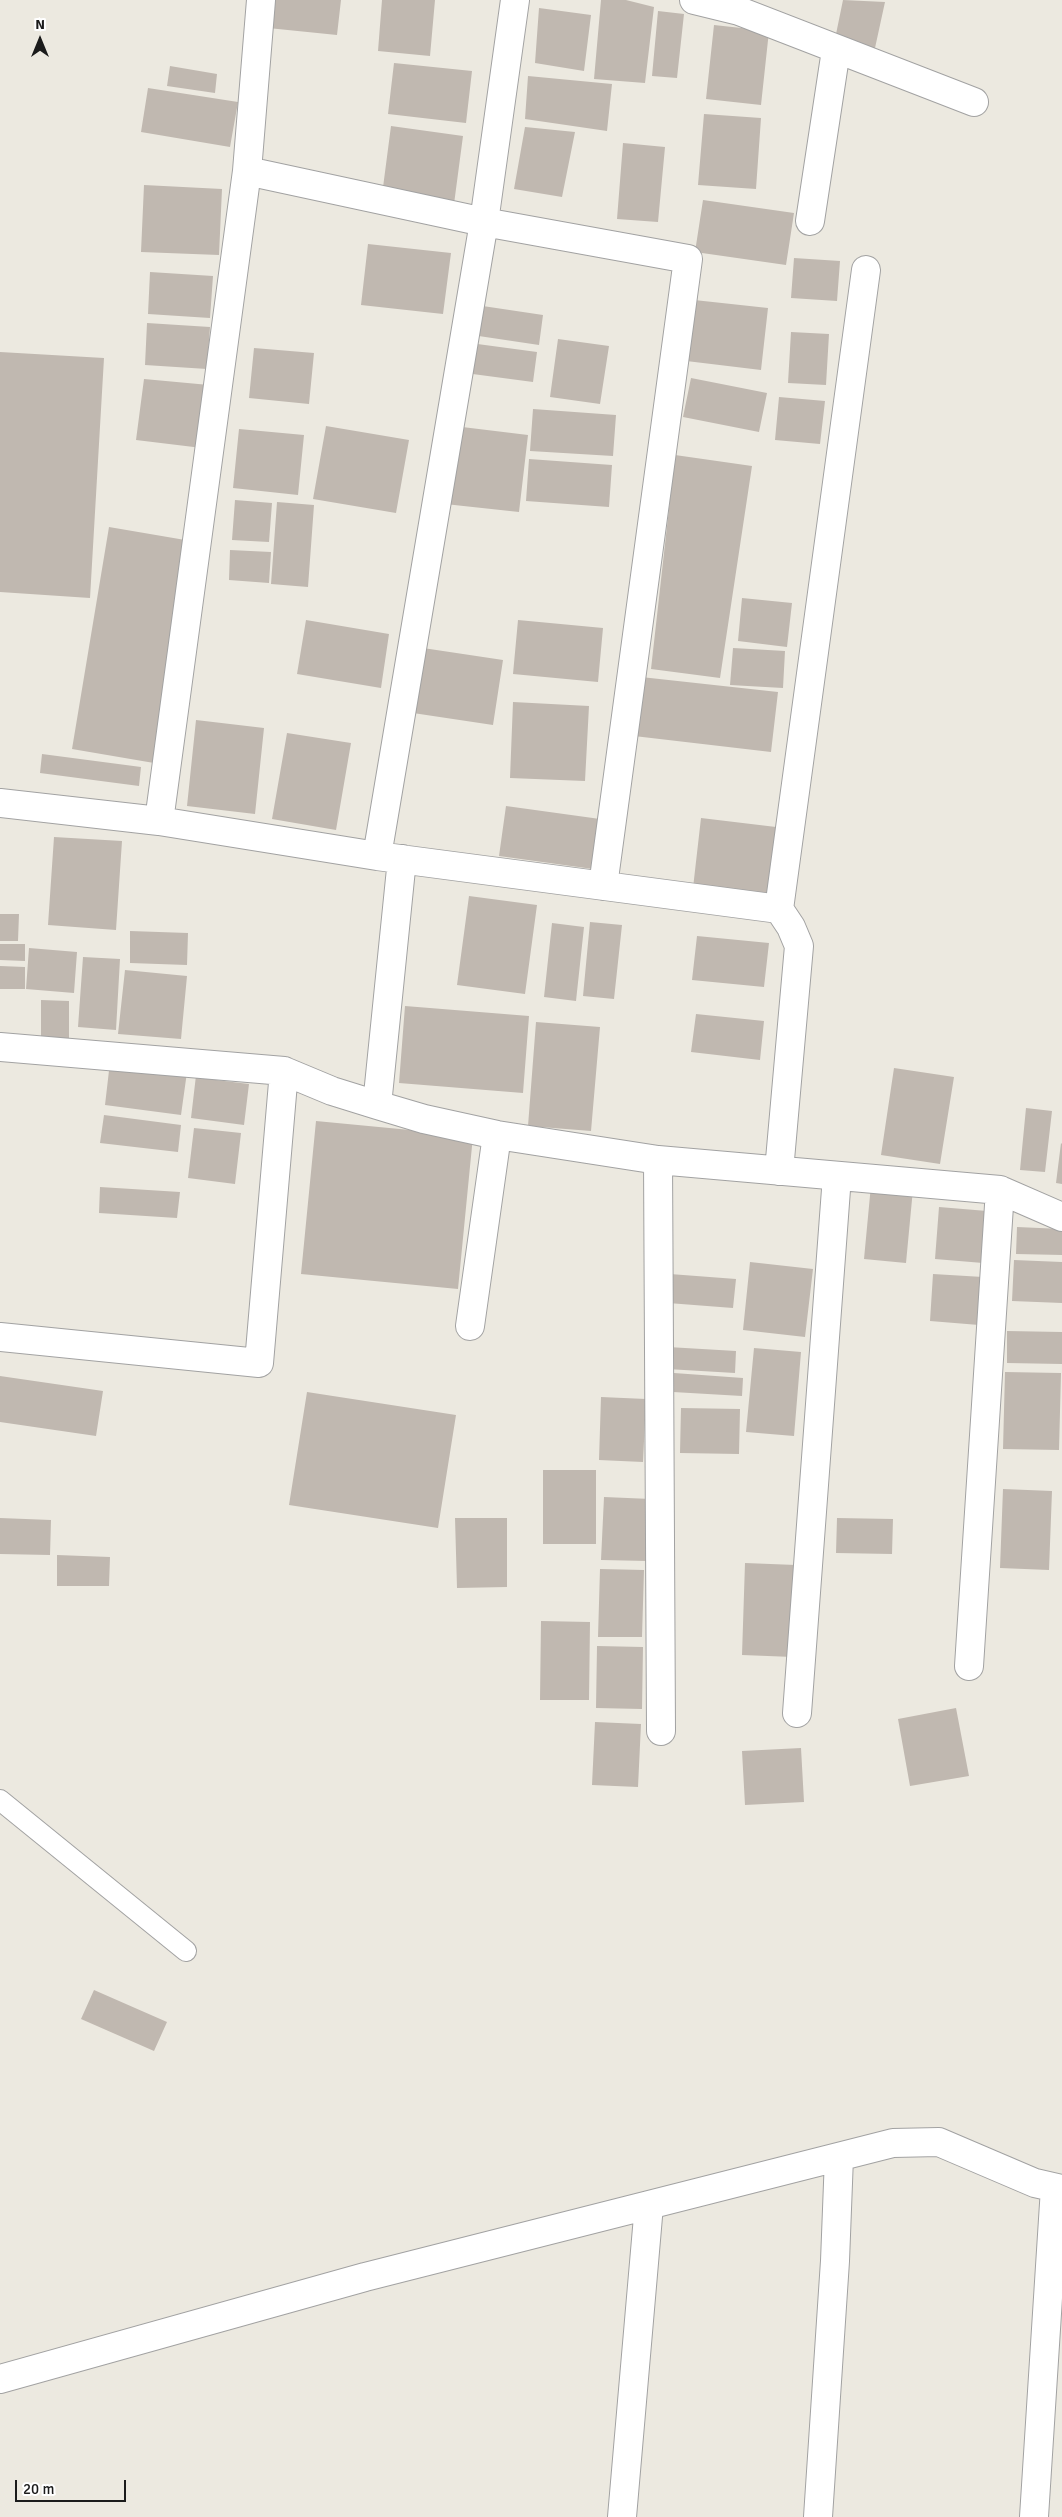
<!DOCTYPE html>
<html>
<head>
<meta charset="utf-8">
<style>
  body { margin:0 }
  #map { position:relative; width:1062px; height:2517px; overflow:hidden; background:#ece9e0; font-family:Signika,sans-serif }
  canvas { display:block }
  .north { position:absolute; left:15px; top:15px; width:50px; height:50px; -webkit-text-stroke:4px #fff; paint-order:stroke; rotate:0deg; font-size:14px; font-weight:700; line-height:20px; text-align:center; color:#1b1b1b }
  .north::after { content:''; display:block; margin:auto; width:18px; height:22px; background:#1b1b1b; clip-path:polygon(50% 0,100% 100%,50% 72%,0 100%) }
  .scale { position:absolute; left:15px; top:2480px; width:111px; height:22px; box-sizing:border-box; border:2px solid #1b1b1b; border-top:0; padding-left:6px; font-size:15px; line-height:18px; white-space:nowrap; color:#1b1b1b; -webkit-text-stroke:4px #fff; paint-order:stroke }
</style>
</head>
<body>
<div id="map">
<canvas width="1062" height="2517"></canvas>
<div class="north">N</div>
<div class="scale">20 m</div>
</div>
<script>
const g = document.querySelector('canvas').getContext('2d');
g.lineJoin = 'round';
function fillPath(path, color) { g.fillStyle = color; g.fill(path, 'evenodd'); }
function stroke(path, color, width, dash) { g.strokeStyle = color; g.lineWidth = width; g.lineCap = dash ? 'butt' : 'round'; g.setLineDash(dash || []); g.stroke(path); }
fillPath(new Path2D(`
  M271,0H341L337,35L268,28Z
  M382,0H435L430,56L378,51Z
  M601,0H626L654,7L645,83L594,79Z
  M843,0L885,2L875,48L835,39Z
  M539,8L591,15L584,71L535,63Z
  M658,11L684,14L677,78L652,76Z
  M714,25L769,31L761,105L706,99Z
  M394,63L472,71L466,123L388,114Z
  M170,66L217,74L215,93L167,86Z
  M528,76L612,84L607,131L525,119Z
  M148,88L238,102L230,147L141,132Z
  M704,114L761,118L756,189L698,185Z
  M391,126L463,136L454,204L382,195Z
  M525,127L575,132L562,197L514,189Z
  M623,143L665,147L658,222L617,219Z
  M144,185L222,189L219,255L141,252Z
  M703,200L794,213L786,265L695,252Z
  M368,244L451,253L443,314L361,305Z
  M794,258L840,261L837,301L791,298Z
  M150,272L213,276L210,318L148,314Z
  M685,299L768,308L761,370L678,360Z
  M476,305L543,315L539,345L472,335Z
  M147,323L210,327L207,369L145,365Z
  M791,332L829,334L826,385L788,383Z
  M558,339L609,346L600,404L550,397Z
  M470,343L537,352L533,382L465,373Z
  M254,348L314,353L309,404L249,398Z
  M0,352L104,358L90,598L0,592Z
  M691,378L767,393L759,432L683,417Z
  M144,379L209,385L202,448L136,440Z
  M779,397L825,401L820,444L775,440Z
  M533,409L616,415L613,456L530,451Z
  M326,426L409,440L396,513L313,499Z
  M454,426L528,435L519,512L445,504Z
  M239,429L304,435L298,495L233,488Z
  M675,455L752,466L720,678L651,669Z
  M529,459L612,465L609,507L526,501Z
  M235,500L272,503L269,542L232,540Z
  M277,502L314,505L308,587L271,584Z
  M109,527L191,541L154,763L72,749Z
  M230,550L271,552L269,583L229,580Z
  M742,598L792,603L787,647L738,641Z
  M306,620L389,634L381,688L297,674Z
  M518,620L603,628L598,682L513,674Z
  M423,648L503,660L493,725L413,713Z
  M733,648L785,651L783,688L730,685Z
  M641,677L778,692L771,752L634,736Z
  M513,702L589,706L585,781L510,778Z
  M196,720L264,728L255,814L187,806Z
  M287,733L351,743L336,830L272,819Z
  M42,754L141,767L139,786L40,773Z
  M506,806L600,819L593,869L499,856Z
  M701,818L776,827L768,898L693,888Z
  M54,837L122,841L116,930L48,925Z
  M469,896L537,905L525,994L457,985Z
  M0,914H19L18,941H0Z
  M590,922L622,925L614,999L583,996Z
  M552,923L584,927L576,1001L544,997Z
  M130,931L188,933L187,965L130,963Z
  M697,936L769,943L764,987L692,980Z
  M0,944H25V961L0,960Z
  M29,948L77,952L74,993L26,989Z
  M83,957L120,959L116,1030L78,1027Z
  M0,966L25,967V989H0Z
  M125,970L187,976L181,1039L118,1034Z
  M41,1000L69,1001V1045H41Z
  M405,1006L529,1016L523,1093L399,1083Z
  M696,1014L764,1021L760,1060L691,1052Z
  M536,1022L600,1027L591,1131L528,1126Z
  M110,1062L187,1072L181,1115L105,1105Z
  M197,1067L217,1069L216,1080L249,1084L244,1125L191,1118Z
  M894,1068L954,1077L940,1164L881,1155Z
  M1026,1108L1052,1111L1045,1172L1020,1170Z
  M104,1115L181,1125L178,1152L100,1143Z
  M316,1121L473,1136L458,1289L301,1274Z
  M194,1128L241,1133L235,1184L188,1178Z
  M1061,1143L1062,1144V1184L1056,1183Z
  M871,1185L913,1189L906,1263L864,1259Z
  M100,1187L180,1192L177,1218L99,1213Z
  M939,1207L987,1211L983,1263L935,1259Z
  M1017,1227L1062,1229V1255L1016,1254Z
  M1014,1260L1062,1262V1303L1012,1301Z
  M750,1262L813,1269L805,1337L743,1330Z
  M670,1274L736,1279L733,1308L668,1303Z
  M933,1274L983,1277L979,1325L930,1321Z
  M1007,1331L1062,1332V1364L1007,1363Z
  M668,1347L736,1351L735,1373L667,1369Z
  M754,1348L801,1352L794,1436L746,1432Z
  M1005,1372L1061,1373L1059,1450L1003,1449Z
  M674,1373L743,1378L742,1396L673,1392Z
  M0,1376L103,1391L96,1436L0,1422Z
  M307,1392L456,1415L438,1528L289,1505Z
  M601,1397L646,1399L643,1462L599,1460Z
  M681,1408L740,1409L739,1454L680,1453Z
  M543,1470H596V1544H543Z
  M1003,1489L1052,1491L1049,1570L1000,1568Z
  M604,1497L651,1499L648,1561L601,1560Z
  M0,1518L51,1520L50,1555L0,1554Z
  M455,1518H507V1587L457,1588Z
  M837,1518L893,1519L892,1554L836,1553Z
  M57,1555L110,1557L109,1586H57Z
  M745,1563L796,1565L793,1657L742,1655Z
  M600,1569L644,1570L642,1637H598Z
  M541,1621L590,1622L589,1700H540Z
  M597,1646L643,1647L642,1709L596,1708Z
  M956,1708L969,1776L910,1786L898,1719Z
  M595,1722L641,1724L638,1787L592,1785Z
  M801,1748L804,1802L745,1805L742,1751Z
  M94,1990L167,2022L154,2051L81,2019Z`), '#c0b8b0');
const service = new Path2D(`
  M0,1800L186,1951`);
const minor = new Path2D(`
  M694,0L739,11L974,102
  M247,171L484,222L688,259L603,886
  M810,221L836,50
  M0,803L159,821L377,856L779,909L866,270
  M159,821L247,171L261,0
  M377,856L484,222L515,0
  M779,909L791,927L799,946L779,1171
  M0,1047L284,1071L332,1091L377,1105L424,1119L497,1135L658,1160L1000,1190L1062,1217
  M377,1105L402,859
  M658,1160L661,1731
  M470,1326L497,1135
  M0,1337L259,1363L284,1071
  M969,1666L1000,1190
  M797,1713L837,1176
  M0,2379L365,2277L893,2143L939,2142L1035,2183L1062,2189
  M622,2517L649,2205
  M818,2517L835,2261L839,2157
  M1034,2517L1055,2188`);
stroke(service, '#a2a2a2', 22);
stroke(minor, '#a2a2a2', 30);
stroke(service, '#fff', 20);
stroke(minor, '#fff', 28);
</script>
</body>
</html>
